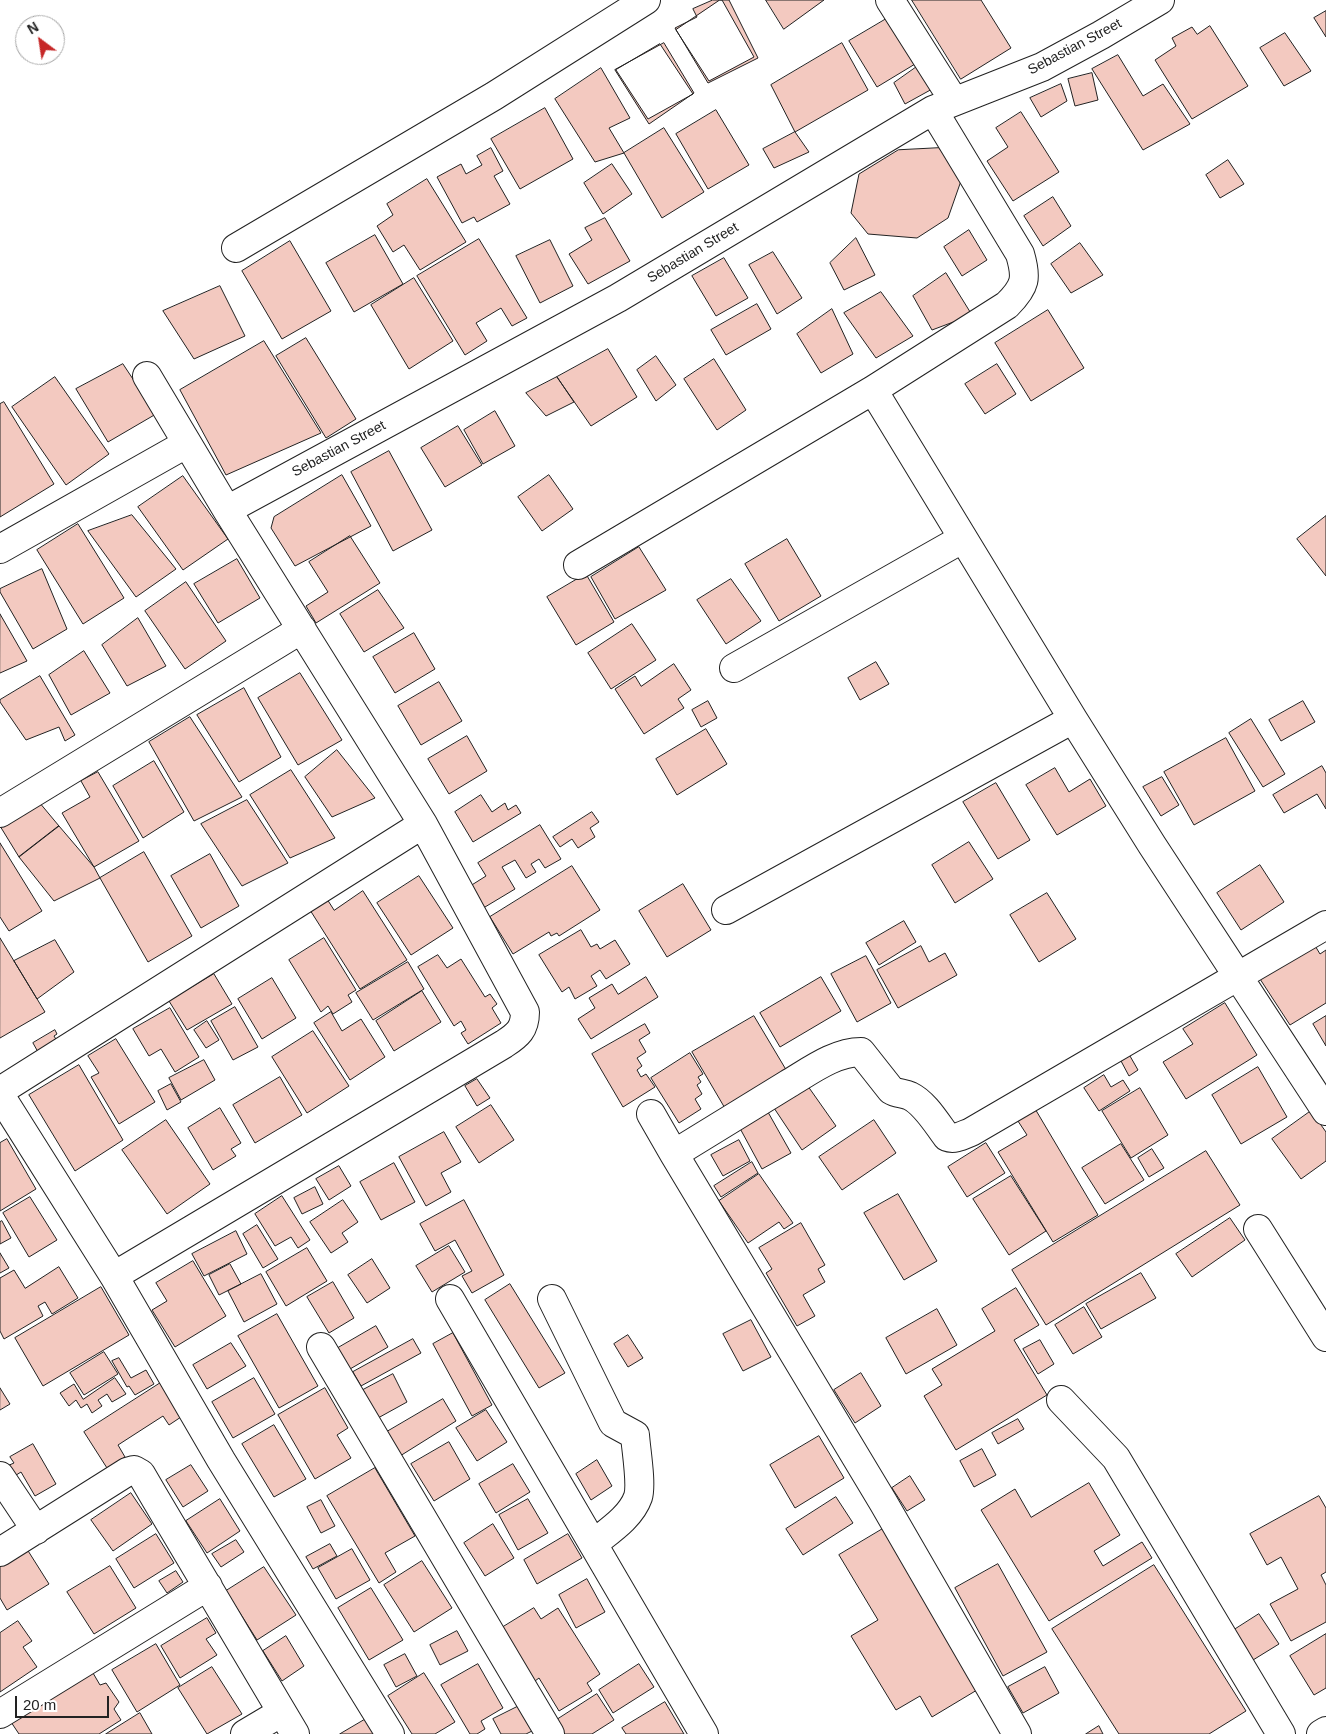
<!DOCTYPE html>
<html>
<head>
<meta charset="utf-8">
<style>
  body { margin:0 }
  #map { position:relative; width:1326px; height:1734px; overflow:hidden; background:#fff; font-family:Arial,sans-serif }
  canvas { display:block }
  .north { position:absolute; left:15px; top:15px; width:50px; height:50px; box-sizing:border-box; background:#fff; border:1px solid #a7a7a7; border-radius:50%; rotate:329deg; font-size:14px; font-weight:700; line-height:20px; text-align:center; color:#222 }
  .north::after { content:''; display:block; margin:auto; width:18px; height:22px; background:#c62828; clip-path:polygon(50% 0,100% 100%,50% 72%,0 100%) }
  .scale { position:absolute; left:15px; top:1696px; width:94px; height:22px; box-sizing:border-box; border:2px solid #222; border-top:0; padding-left:6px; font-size:15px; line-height:18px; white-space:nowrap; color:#222; -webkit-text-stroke:4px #fff; paint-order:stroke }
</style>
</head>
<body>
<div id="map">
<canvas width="1326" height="1734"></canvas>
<div class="north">N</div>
<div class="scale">20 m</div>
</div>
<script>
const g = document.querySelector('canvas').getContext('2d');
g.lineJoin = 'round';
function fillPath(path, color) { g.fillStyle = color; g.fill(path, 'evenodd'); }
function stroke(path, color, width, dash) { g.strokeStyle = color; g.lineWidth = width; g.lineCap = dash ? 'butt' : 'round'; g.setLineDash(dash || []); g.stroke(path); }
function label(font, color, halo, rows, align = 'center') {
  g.font = font + ' Arial,sans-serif'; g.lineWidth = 4; g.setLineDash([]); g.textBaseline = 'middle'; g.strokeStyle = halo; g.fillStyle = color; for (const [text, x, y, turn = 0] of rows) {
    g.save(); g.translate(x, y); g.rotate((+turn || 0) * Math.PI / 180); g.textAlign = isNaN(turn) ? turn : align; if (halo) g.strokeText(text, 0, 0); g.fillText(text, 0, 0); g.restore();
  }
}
const building = new Path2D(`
  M713,0H729L758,58L708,83L675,28L697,17L693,9Z
  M720,0H722L754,57L709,81L676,30Z
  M766,0H824L784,29Z
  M912,0H981L1011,48L961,79Z
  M1326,11V37L1314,18Z
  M893,15L920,61L877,87L849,41Z
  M1210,26L1248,86L1192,119L1155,60L1176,46L1172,38L1192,27L1197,34Z
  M1285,33L1311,71L1284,86L1260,48Z
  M664,43L694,93L649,124L615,70Z
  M842,43L868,90L795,132L771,85Z
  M660,44L693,94L648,119L616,70Z
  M1118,55L1143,96L1163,84L1190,124L1143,150L1092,69Z
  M918,66L934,88L905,104L894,83Z
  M601,68L630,118L609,128L624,153L595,162L555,99Z
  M1092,73L1098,100L1075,106L1068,79Z
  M1061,84L1067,101L1041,117L1030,98Z
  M545,108L573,159L520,189L491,139Z
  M716,110L749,165L708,189L676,134Z
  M1021,112L1059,172L1013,201L987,161L1008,147L996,128Z
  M664,128L704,192L662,218L624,153Z
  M795,132L809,152L774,168L763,149Z
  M491,148L503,171L494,176L510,204L477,222L474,217L462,223L437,177L461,164L466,174L482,165L477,156Z
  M939,148L962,178L948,218L917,238L868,234L851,213L859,174L898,150Z
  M1228,160L1244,184L1220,198L1206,175Z
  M612,164L632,194L603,214L584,183Z
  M427,179L466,242L420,270L404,245L393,252L377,226L393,215L387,204Z
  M1053,197L1071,226L1043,246L1024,216Z
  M605,218L630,261L588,284L569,254L592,240L585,228Z
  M969,230L987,260L962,276L944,247Z
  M375,235L403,284L354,312L326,263Z
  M856,238L875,275L844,290L830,263Z
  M479,239L527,318L512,326L501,308L476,323L487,341L465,355L417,276Z
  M550,240L573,286L540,303L516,256Z
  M290,241L331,311L282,339L242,271Z
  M1080,243L1103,275L1071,293L1051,264Z
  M773,252L802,298L777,314L749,265Z
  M724,258L748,298L716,316L692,276Z
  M946,273L972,315L932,330L913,296Z
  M414,278L453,341L409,369L371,305Z
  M220,286L245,336L194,359L163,311Z
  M881,292L913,336L876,358L844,313Z
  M757,304L771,329L726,355L711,330Z
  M832,309L853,354L821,373L797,334Z
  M1048,310L1084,368L1031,401L995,343Z
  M306,338L356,419L326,438L276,356Z
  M264,341L321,433L226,475L180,390Z
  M608,349L637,397L591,426L557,377Z
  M656,356L676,385L656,401L637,370Z
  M714,359L746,410L717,430L684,379Z
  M123,364L156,414L108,442L76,389Z
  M997,364L1016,394L985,414L965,384Z
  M55,377L109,454L66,485L12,407Z
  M557,377L574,402L546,416L526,393Z
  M4,402L54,484L0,517V404Z
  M495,411L515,446L483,464L464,430Z
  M458,426L482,465L445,487L421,448Z
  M389,451L432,530L393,551L351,472Z
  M342,475L371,526L295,566L271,528L274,517Z
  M549,475L573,509L542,531L518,497Z
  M183,476L228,539L183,570L138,507Z
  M132,515L176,569L136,597L88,531Z
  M1326,516V576L1297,539Z
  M78,524L124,598L83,624L37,550Z
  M350,536L380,583L316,623L306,606L328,592L309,562Z
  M787,539L821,596L779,621L745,564Z
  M639,547L666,590L615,619L591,577Z
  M237,559L260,598L218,623L194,584Z
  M42,569L67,629L33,649L0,592V589Z
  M586,574L614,622L576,645L547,597Z
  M731,579L761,621L726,644L697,600Z
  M186,582L226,641L185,669L145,611Z
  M378,590L404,628L364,652L340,614Z
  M0,614L27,661L0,673Z
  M138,618L166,666L127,686L102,645Z
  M632,624L656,660L611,689L588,653Z
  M414,633L435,669L395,693L373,657Z
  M84,651L110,693L71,715L49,675Z
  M876,662L889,684L860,700L848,678Z
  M674,664L691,690L678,699L684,708L644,734L615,689L635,676L641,686Z
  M300,673L342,740L298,765L258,698Z
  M40,676L75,735L65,741L59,727L26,740L0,702V700Z
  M439,682L462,721L421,745L398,706Z
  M244,688L281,757L239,782L197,715Z
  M708,701L717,718L701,727L692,710Z
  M1303,701L1315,722L1281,741L1269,720Z
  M190,717L242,797L194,821L149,742Z
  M1251,719L1285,774L1263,787L1229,733Z
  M706,729L727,764L677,795L656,759Z
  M467,736L487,771L449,794L428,759Z
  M1226,738L1255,791L1194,825L1164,772Z
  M337,750L375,798L332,817L305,777Z
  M154,761L184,812L143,838L113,786Z
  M1322,766L1326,773V809L1317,794L1284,813L1273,795Z
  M1055,768L1069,792L1090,779L1106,806L1057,835L1026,785Z
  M291,770L335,838L290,858L250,795Z
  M98,772L139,841L94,867L62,813L90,797L81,781Z
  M1162,777L1179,805L1161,816L1143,787Z
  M996,783L1030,840L998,859L963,802Z
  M481,795L492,812L505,803L508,810L516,805L521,813L473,842L455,812Z
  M247,800L288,863L242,886L201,824Z
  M39,802L59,826L19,857L0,826Z
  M592,812L599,822L590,828L595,837L578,848L572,839L560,847L553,837Z
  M540,825L561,859L545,868L539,859L531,864L536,872L526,878L515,860L502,867L515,889L480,910L467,888L486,876L478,863Z
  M59,826L94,867L100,878L54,901L19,857Z
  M969,842L993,879L955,903L932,865Z
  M0,843L42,911L9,931L0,917Z
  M144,852L192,936L148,962L100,878Z
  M210,854L239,906L201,928L171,876Z
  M1260,865L1284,902L1241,930L1217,893Z
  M572,866L600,910L559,936L557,933L551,936L549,932L513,954L490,917Z
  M419,876L453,928L411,955L377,903Z
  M683,884L711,930L667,957L639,911Z
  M363,891L407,960L360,989L310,910L327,899L334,910Z
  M1047,893L1076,939L1039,962L1010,915Z
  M904,921L916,942L879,965L866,943Z
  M581,930L591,947L597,944L600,949L615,940L630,964L606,979L600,970L591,976L597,986L575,999L569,987L562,992L539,955Z
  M0,938L45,1012L0,1038Z
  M324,938L356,990L348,995L352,1002L333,1014L328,1006L321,1012L289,960Z
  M55,940L74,972L37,999L14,961Z
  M1314,944L1320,954L1326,950V1003L1290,1025L1260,979Z
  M921,946L929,962L945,953L957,975L898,1008L877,970Z
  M438,955L447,968L461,959L485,997L490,994L497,1004L492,1008L501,1023L468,1044L461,1033L466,1030L461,1021L454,1026L418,967Z
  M866,956L891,1003L857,1022L831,974Z
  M408,962L424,989L373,1020L356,993Z
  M214,974L232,1004L187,1030L169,1001Z
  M646,977L658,997L591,1039L578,1019L595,1008L589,998L612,984L618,994Z
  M821,977L841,1011L780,1047L760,1013Z
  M272,978L296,1018L262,1039L238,999Z
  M422,991L441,1022L394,1051L376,1021Z
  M1225,1003L1257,1055L1186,1099L1163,1062L1193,1044L1183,1029Z
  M235,1007L258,1047L233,1060L211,1021Z
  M170,1008L199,1057L175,1072L161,1049L149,1056L133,1029Z
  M331,1012L342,1031L361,1019L385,1057L350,1080L314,1023Z
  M754,1016L788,1073L726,1110L692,1052Z
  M1326,1016V1046L1313,1024Z
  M207,1021L219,1040L206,1048L194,1030Z
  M645,1024L650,1033L639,1040L646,1052L637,1058L642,1066L637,1070L641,1077L646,1074L655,1087L623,1107L592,1054Z
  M55,1030L57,1034L54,1036L57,1041L38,1052L33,1043Z
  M313,1031L349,1086L307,1113L272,1057Z
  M116,1039L155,1102L119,1124L91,1077L99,1073L88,1056Z
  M690,1053L703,1074L698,1077L701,1082L697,1085L702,1094L695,1099L701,1109L679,1123L651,1078Z
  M1130,1056L1138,1070L1129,1076L1121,1061Z
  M204,1060L215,1080L181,1100L169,1078Z
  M79,1065L123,1140L75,1171L29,1095Z
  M1258,1067L1287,1117L1241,1144L1212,1095Z
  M1104,1075L1111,1087L1123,1080L1130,1091L1099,1111L1084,1088Z
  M280,1077L302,1115L255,1143L233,1105Z
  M477,1079L490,1098L477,1106L465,1086Z
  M805,1082L836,1126L802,1150L772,1105Z
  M171,1084L181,1102L167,1110L158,1091Z
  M1140,1088L1168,1135L1131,1158L1102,1111Z
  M491,1105L514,1140L479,1163L456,1127Z
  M764,1105L791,1153L762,1169L736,1121Z
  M1034,1107L1098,1215L1053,1242L998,1152L1027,1135L1016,1118Z
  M220,1108L241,1143L231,1149L236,1156L213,1170L188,1128Z
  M1311,1111L1326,1132V1161L1301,1179L1272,1139Z
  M166,1120L210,1184L167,1214L122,1150Z
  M874,1120L896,1153L842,1190L819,1157Z
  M444,1132L461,1162L441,1173L451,1192L426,1206L399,1157Z
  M7,1139L36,1189L0,1211V1143Z
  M739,1140L750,1161L723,1176L711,1155Z
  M986,1143L1005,1173L967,1197L948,1167Z
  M1121,1144L1144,1180L1105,1204L1082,1168Z
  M1152,1149L1164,1168L1149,1177L1138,1158Z
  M1206,1151L1240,1205L1046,1325L1012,1270Z
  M752,1162L758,1173L721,1197L714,1186Z
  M394,1163L415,1202L381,1220L360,1182Z
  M339,1166L351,1186L329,1200L316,1179Z
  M759,1174L793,1223L784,1229L779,1222L748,1243L719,1201Z
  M1011,1176L1046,1231L1009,1255L973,1199Z
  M315,1187L323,1204L302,1214L294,1198Z
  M898,1194L937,1261L904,1280L864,1213Z
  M282,1196L310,1240L298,1248L291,1237L275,1246L255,1214Z
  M30,1197L57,1240L29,1257L3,1213Z
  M343,1200L358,1222L342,1233L348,1242L331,1253L310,1222Z
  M464,1200L504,1275L472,1293L462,1276L472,1271L455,1240L435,1251L420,1224Z
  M1230,1218L1245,1240L1192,1277L1176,1254Z
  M2,1221L11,1238L0,1244V1222Z
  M801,1223L825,1265L818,1269L825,1282L803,1295L815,1316L797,1326L766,1273L772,1269L759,1248Z
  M257,1225L278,1259L263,1268L243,1234Z
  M236,1231L247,1254L204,1276L192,1254Z
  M449,1246L465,1272L432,1292L416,1266Z
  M307,1248L327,1281L286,1306L266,1272Z
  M0,1253L9,1268L0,1273Z
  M372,1259L390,1288L367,1303L348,1275Z
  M193,1261L226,1316L175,1347L152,1310L167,1301L156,1283Z
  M230,1264L241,1284L219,1295L209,1275Z
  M59,1267L78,1298L52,1314L45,1302L38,1306L43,1316L4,1339L0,1331V1278L14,1270L25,1288Z
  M1141,1273L1156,1298L1101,1329L1086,1304Z
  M261,1274L277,1304L244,1322L228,1291Z
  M333,1282L354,1318L329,1333L307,1297Z
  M510,1284L565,1373L539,1388L485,1300Z
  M101,1287L129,1335L43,1386L15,1338Z
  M1016,1288L1039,1325L1014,1340L1047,1395L956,1450L924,1396L942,1385L932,1369L995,1331L982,1309Z
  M1084,1307L1102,1337L1073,1354L1055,1325Z
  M937,1309L957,1345L906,1374L886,1338Z
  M277,1314L318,1386L279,1408L238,1336Z
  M751,1320L771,1357L743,1371L723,1334Z
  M376,1326L388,1347L350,1369L338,1348Z
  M453,1333L492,1405L472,1416L433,1344Z
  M628,1335L643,1358L628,1367L614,1344Z
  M413,1339L421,1353L361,1386L353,1372Z
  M1040,1340L1054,1364L1038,1374L1023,1349Z
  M231,1343L246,1366L207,1389L193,1365Z
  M104,1352L118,1374L84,1395L70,1373Z
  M119,1358L131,1378L146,1370L154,1384L135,1395L129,1386L127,1387L112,1361Z
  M861,1373L881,1406L855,1423L834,1390Z
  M393,1374L407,1402L378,1418L363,1390Z
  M115,1378L126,1394L112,1402L107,1394L98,1400L102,1406L92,1413L87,1404L81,1408L76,1400L69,1406L60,1393L74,1384L83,1399Z
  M254,1378L275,1414L233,1438L212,1402Z
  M162,1382L184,1415L169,1425L163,1416L118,1445L125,1457L107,1468L84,1432Z
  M0,1388L10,1404L0,1410Z
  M325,1388L348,1428L337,1435L351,1458L315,1479L278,1415Z
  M443,1399L456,1421L400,1456L385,1433Z
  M486,1410L507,1442L477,1461L456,1428Z
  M1018,1419L1024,1429L998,1444L992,1433Z
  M274,1425L306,1479L274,1497L242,1444Z
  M819,1436L844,1478L795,1508L770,1465Z
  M449,1442L470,1479L434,1501L411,1464Z
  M33,1444L56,1484L35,1496L21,1472L13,1477L7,1466L14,1463L10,1457Z
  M982,1449L996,1475L974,1487L960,1461Z
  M597,1460L612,1486L591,1500L576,1474Z
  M513,1464L530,1492L496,1513L479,1484Z
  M191,1465L208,1491L183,1507L166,1480Z
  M375,1468L415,1536L385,1553L396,1572L379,1583L327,1496Z
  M910,1476L925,1500L907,1511L892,1488Z
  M1089,1483L1120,1535L1094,1551L1103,1566L1142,1542L1152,1558L1049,1621L981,1510L1015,1489L1031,1517Z
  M131,1493L152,1524L113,1551L91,1520Z
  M1319,1496L1326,1508V1572L1321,1575L1326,1585V1622L1291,1641L1270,1604L1298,1589L1281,1557L1267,1565L1250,1534Z
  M836,1497L853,1523L803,1555L786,1529Z
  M220,1499L240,1531L207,1553L186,1521Z
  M528,1499L548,1533L518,1550L499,1515Z
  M321,1500L335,1526L321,1533L307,1507Z
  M493,1524L514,1558L485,1576L464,1543Z
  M886,1527L982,1687L932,1717L920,1696L896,1710L851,1636L878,1620L839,1555Z
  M156,1534L174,1563L134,1588L116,1559Z
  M568,1534L582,1558L537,1584L524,1560Z
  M236,1540L244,1552L221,1567L212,1554Z
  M330,1544L337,1556L313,1569L306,1557Z
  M25,1546L49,1584L7,1610L0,1598V1562Z
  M352,1549L370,1580L336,1599L318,1568Z
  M422,1561L452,1608L414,1632L384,1585Z
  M998,1564L1047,1652L1003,1676L955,1588Z
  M1154,1565L1246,1711L1209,1734H1119L1052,1629Z
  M110,1566L136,1608L94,1634L67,1592Z
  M264,1567L296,1615L257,1640L226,1591Z
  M176,1571L183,1582L167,1593L159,1581Z
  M587,1579L605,1612L576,1628L559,1595Z
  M371,1588L403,1640L369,1660L338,1608Z
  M534,1608L541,1619L558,1608L600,1674L587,1683L592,1691L559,1711L539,1678L535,1681L515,1651L495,1632Z
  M1259,1614L1279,1644L1253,1660L1234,1630Z
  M207,1618L216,1633L206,1639L217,1655L180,1678L161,1646Z
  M18,1621L32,1641L23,1647L37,1667L0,1692V1633Z
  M457,1631L468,1651L440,1665L430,1645Z
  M1326,1634V1688L1314,1695L1290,1656Z
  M286,1636L304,1666L282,1681L263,1651Z
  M156,1644L180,1685L137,1712L112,1670Z
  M405,1654L417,1676L396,1687L384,1665Z
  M478,1664L503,1708L481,1721L485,1729L477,1734H470L441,1685Z
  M639,1664L654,1687L613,1713L599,1690Z
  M212,1667L242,1714L207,1734L178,1688Z
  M1045,1667L1059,1693L1023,1713L1008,1687Z
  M93,1673L100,1685L106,1683L119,1702L114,1709L121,1720L99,1734H19L11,1722Z
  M424,1673L455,1722L435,1734H412L388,1696Z
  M597,1694L614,1720L592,1734H563L555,1721Z
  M665,1702L684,1734H626L622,1728Z
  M519,1706L532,1731L526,1734H501L493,1719Z
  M140,1713L152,1734H106Z
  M371,1716L382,1734H340Z
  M1099,1726L1103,1734H1086Z`);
fillPath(building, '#f3c9c0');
stroke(building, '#222', 1);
const street = new Path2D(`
  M890,0L954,101
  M236,248L494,96L646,0
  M873,390L1073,719L1152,845L1326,1111
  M227,510L618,298L933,110L1042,67L1101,35L1160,0
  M0,549L186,444
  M578,565L873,390L1007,305C1026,286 1027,278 1020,254L933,110
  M734,668L962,539
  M0,813L302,629
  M726,910L1073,719
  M0,1091L423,824
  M0,1095L114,1276L221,1460L390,1734
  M651,1114L674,1154L883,1502L1017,1734
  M674,1154C712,1131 750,1107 788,1084C810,1071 835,1052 861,1052L891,1090C897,1094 904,1093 910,1096C925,1103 937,1124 947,1137C955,1140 963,1135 971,1132L1326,925
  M1258,1229L1326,1337
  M114,1276L504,1044C518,1035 525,1029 525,1012L423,824L227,510L147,376
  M450,1299L704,1734
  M552,1299L613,1423L635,1435C636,1450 642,1484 638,1497C631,1517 609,1531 593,1544
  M321,1347L550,1734
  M1061,1400L1116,1458L1281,1734
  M0,1476L36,1530
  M0,1552L127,1472L134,1470L141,1474L155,1498L295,1734
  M0,1714L208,1586
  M245,1734L282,1712`);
const secondary = new Path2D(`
  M1321,1734L1326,1731`);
stroke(street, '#222', 30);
stroke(secondary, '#222', 30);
stroke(street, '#fff', 28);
stroke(secondary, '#fff', 28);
label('14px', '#222', '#fff', [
  ["Sebastian Street",1075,47,-28],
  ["Sebastian Street",693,253,-31],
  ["Sebastian Street",339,449,-28]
]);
</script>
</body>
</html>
